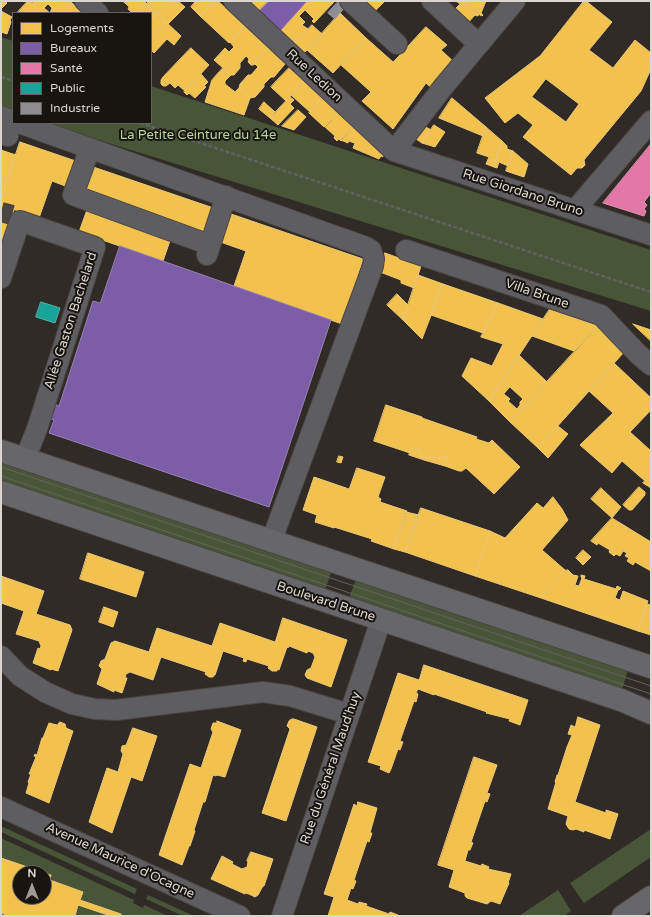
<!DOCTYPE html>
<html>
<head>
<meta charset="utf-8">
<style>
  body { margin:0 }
  #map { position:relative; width:652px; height:917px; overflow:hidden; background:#302b26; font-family:"Varela Round",sans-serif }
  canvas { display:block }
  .frame { position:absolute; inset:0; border:2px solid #dbd6d0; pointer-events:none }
  .legend { position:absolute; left:12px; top:12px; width:140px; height:112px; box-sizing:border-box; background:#181511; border:1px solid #66625d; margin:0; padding:5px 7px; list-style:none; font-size:12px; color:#dbd6d0 }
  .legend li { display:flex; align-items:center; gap:8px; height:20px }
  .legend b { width:20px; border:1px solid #66625d }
  .north { position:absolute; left:12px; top:865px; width:40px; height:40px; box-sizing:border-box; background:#181511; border:1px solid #66625d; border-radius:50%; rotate:0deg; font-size:11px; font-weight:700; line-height:16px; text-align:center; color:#dbd6d0 }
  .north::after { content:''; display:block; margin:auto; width:14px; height:18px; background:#9f9a94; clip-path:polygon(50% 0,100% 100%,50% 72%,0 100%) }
</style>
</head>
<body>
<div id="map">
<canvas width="652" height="917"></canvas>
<div class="frame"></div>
<ul class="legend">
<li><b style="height:11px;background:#f2c14e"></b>Logements</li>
<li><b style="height:11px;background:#7b5ea7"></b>Bureaux</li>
<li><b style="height:11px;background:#e377a8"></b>Santé</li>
<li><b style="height:11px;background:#17a398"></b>Public</li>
<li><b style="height:11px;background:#8d8d92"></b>Industrie</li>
</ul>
<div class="north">N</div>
</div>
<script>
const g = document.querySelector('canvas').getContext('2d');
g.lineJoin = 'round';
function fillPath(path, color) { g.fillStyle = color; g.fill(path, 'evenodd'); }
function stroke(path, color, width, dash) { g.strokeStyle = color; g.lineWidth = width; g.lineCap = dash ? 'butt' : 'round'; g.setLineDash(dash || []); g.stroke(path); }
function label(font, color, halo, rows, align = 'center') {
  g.font = font + ' "Varela Round",sans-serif'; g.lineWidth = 4; g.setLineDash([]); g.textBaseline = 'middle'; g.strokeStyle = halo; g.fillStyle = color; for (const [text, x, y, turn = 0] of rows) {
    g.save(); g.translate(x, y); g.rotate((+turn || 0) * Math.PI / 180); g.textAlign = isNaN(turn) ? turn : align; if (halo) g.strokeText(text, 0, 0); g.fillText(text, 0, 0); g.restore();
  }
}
fillPath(new Path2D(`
  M1,37L13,41V111L1,107Z
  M151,86L651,250V311L105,142L49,123H151Z
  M1,459L332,570L324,593L1,484Z
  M356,579L628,670L621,693L348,601Z
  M1,826L137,889L135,894L1,832Z
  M651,829V857L584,903L570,883Z
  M1,838L134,900L133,903L143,908L144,905L168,916H1ZM20,873H44V897H20Z
  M558,890L571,911L564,916H519Z
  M148,895L194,916H183L146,899Z`), '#485537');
const homes = new Path2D(`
  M1,1H5L7,3L1,9Z
  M28,1L33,3L35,1H70L81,11L79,13H50L52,8L48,4L44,8L50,13H19L18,12Z
  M123,1H143L146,3L137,13H132L128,9L129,7Z
  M149,1H170L158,14L147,4Z
  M170,1H178L185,7L168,24L158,14Z
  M196,1H214L200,16L191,7Z
  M214,1H218L245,26L229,43L200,16Z
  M248,1H269L259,11Z
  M307,1H335L314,23L312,21L314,19L305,10L299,16L305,22L302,25L308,29L294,44L280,31Z
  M360,1H385L373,13Z
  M456,1H464L479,15L477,16L475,15L466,25L452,12L460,4Z
  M464,1H486L481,13L483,15L482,16L480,15Z
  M584,1H586L612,22L589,50L613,68L635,40L651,53V69L641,91L584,160L585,165L582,168H577L571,175L523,137L533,125L518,113L505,123L485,98L540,56ZM546,79L579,104L566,122L532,97Z
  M146,3L156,13L151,19V13H137Z
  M1,11L12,17L10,20L11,22L7,34L1,32Z
  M156,13L166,22L151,39V19Z
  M340,13L366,38L333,73L307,50Z
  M166,22L181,36L174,45L167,39L154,53L151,50V39Z
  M312,25L322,34L304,53L294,44Z
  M245,26L268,48L253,65H251L248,62L249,59L246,56L240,63V68L234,75H231L214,60L225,48L229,52L234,47L230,42Z
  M426,27L447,45L441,50L455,63L434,90L426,83L393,129L362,101L371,92L341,65L366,38L393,62Z
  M191,48L209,65L185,91L178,85L175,88L170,83L166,86H163L161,84V80L163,77Z
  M268,48L285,64L274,77H271L264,84V87L255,97L250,98L239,88L240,84L248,75H251L258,67L255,64L253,65Z
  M223,68L231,75L225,81V84L235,92L239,88L250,98L244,115L205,102L212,80Z
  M289,68L304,81L286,101L271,87Z
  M201,74L208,82L204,86L206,87L195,98L189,93L187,95L184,92Z
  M304,81L322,98L310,112L291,95Z
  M290,97L294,100L290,104L294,108L278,125L270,118Z
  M322,98L338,113L324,127L309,113Z
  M452,98L486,127L483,136L439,118Z
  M264,102L275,112L270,118L259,109Z
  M298,110L306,117L294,130L282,126Z
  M338,113L354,127L341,141L339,139L337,141L334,138L335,136L325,127Z
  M421,124L431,130L422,143L413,137Z
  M434,125L445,132L435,147L422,143Z
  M354,127L383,155V157L381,156L379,159L353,148L355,143L348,141V143L341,140Z
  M486,127L502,141L494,167L486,164L489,157L477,153Z
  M502,141L507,146V149L513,151L508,166L499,162L497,168L494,167Z
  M20,142L363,259L342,324L234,286L246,251L175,226L163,261L79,232L92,196L52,181L39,218L1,205V199Z
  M1,150L16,155L1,199Z
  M513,151L528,164L524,177L506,171Z
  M1,205L14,210L1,249Z
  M385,253L421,266L414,288L401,283V280L380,272Z
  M418,275L443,284L422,339L403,320Z
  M443,284L498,303L483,333L431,315Z
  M397,294L408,305L403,320L387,305Z
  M498,303L543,319L489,401L462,376L471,358L492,366L503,344L481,337Z
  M550,309L598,326L574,351L532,336Z
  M633,324L651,330V341Z
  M598,326L625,351L538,448L510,422Z
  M519,355L547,382L510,422L489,401ZM510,387L523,399L520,402V405L517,409L508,401L510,399L504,394Z
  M614,363L651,398V410L630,432L651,451V474L645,481L622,461L612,473L580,445L613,413L589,391Z
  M386,405L422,417V418L477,437L476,439L489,443L492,440L520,467L494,494L466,468L462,471H459L445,466L448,458L440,456L439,459L430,456L429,458L424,459L421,456L422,451L412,447L410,453L374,441Z
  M558,426L568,434L548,458L538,448Z
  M412,447L422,451L421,456L424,460L409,455Z
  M339,456L343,457L341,463L337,462Z
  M430,456L439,459L440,456L448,458L445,466L424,460L429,458Z
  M357,468L385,477L378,497L381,499L380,502L407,511L394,549L371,541L372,539L334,527V528L315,522L317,515L303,510L314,477L349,489Z
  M651,474V488L643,483Z
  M639,487L645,492V495L632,510H629L623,505Z
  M601,488L621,507L612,518L591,499Z
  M553,497L562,509L568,520L542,550L565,570L541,598L475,576L490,531L505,538L537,503L543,508Z
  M421,508L490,531L475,576L405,552Z
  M406,512L419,515L405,552L394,549Z
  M612,518L651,542V571L635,562L633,565L627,561L629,558L625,556L627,553L623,551L620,556L616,554L614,556L609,552L610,550L598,543L597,545L591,541Z
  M583,550L591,557L583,565L576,558Z
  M88,553L144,572L136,597L80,579Z
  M568,570L573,575L578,576L575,585L579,586L582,578L581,577V575L585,576L584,579L616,589L617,586L621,588L619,590H618L615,598L620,600L623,591L648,601L638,631L541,598L564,571Z
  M1,576L44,591L36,614L70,625L72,630L58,671L51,669V670L33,663L38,648L40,649L41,646L39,641L16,634L24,611L1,603Z
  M647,604L651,605V635L638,631Z
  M104,607L118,612L113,627L99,622Z
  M283,618L347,640L331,687L307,678L305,675L307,670L311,668L315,657L313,653L308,651L307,653L289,646L288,648L287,647L279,670L277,669V671H272L268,668L269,666L247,659L246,662L243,661L244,658L223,651L215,675H214L213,677H209L205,674L206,672L161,657L153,680L130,672L126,674L125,678H127L122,693L114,690V692L97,684L102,669L99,666L101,661L105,659L111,643L115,641L149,652L157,628L212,646L220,623L275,642Z
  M424,665L528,700L520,725L509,721L510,719L486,713L487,712L434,694V695L418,689L416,693L418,694L416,702L414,701L400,741L403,742L400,750L398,749L391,769L389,773L380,769L381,766L368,762L398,673L419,680Z
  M578,717L600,725L575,802L606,813V810L618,814L610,839L584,830V832L576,829L573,830L569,829L566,824L568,816L548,809L556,782H555L557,775H558L567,747L572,735L568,734L571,725L575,727Z
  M292,719H294L317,727L286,821L262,813L290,729L287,726L289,721Z
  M217,721L241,730L225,777L217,775L216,776L213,775L205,802H203L194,830L195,831L190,846H189L182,865L159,855L190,764L201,768L213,732L211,729L213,723H217Z
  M60,722L65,724L66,728L73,731L49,803L26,793L29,783L28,782L31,774H29L36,757L34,756L35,754L37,755L42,738H43L49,723L57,725Z
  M133,728L157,736L142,781L131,777L112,833L89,822L107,768L118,772L123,754L121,751L122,746L126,745Z
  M474,757L497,765L487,793L490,794L487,802L485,801L471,842L473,843L470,850H468L465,861L481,866L482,864L489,867L488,869L511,874L508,883H509L500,904L491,901L487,904L467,898L465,896V893L449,887L454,870L438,865Z
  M358,802L377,808L370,833H372L369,842L367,841L354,880L356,881L353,889L351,888L347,900L358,904L359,902L367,904L366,906L389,914L390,912L398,915L397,916H328L334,897L324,894L354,804L357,806Z
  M251,852L273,859L264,886H263L258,895L255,897L249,894L245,893V894L211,879L222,856L233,862L232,864L242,869L247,867L248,862L247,861Z
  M1,858L51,875L50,880L83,892L80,900L121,914V916H111L78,905L75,916H9L1,913ZM20,873H44V897H20Z`);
fillPath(homes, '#f2c14e');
stroke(homes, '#ebc775', 1);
const offices = new Path2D(`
  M269,1H307L280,31L259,11Z
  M120,246L331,320L269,507L49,433L54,420L51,419L55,404L59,406L93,301L100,303Z`);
fillPath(offices, '#7b5ea7');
stroke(offices, '#9882b3', 1);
const health = new Path2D(`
  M651,144V193L644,202L647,205L644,209L646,211L644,216L603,203Z`);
fillPath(health, '#e377a8');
stroke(health, '#e194b4', 1);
const public = new Path2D(`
  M41,302L60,308L55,323L36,317Z`);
fillPath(public, '#17a398');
stroke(public, '#52b2a9', 1);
const industry = new Path2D(`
  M339,1L345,7L335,19L328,13Z`);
fillPath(industry, '#8d8d92');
stroke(industry, '#a4a3a5', 1);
stroke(new Path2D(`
  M1,212L12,215`), '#4a4540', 20, [20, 10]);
const minor = new Path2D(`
  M85,1L98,13
  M234,1L394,151L651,235
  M350,1L397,44
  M432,1L471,37
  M1,116L13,121
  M19,123L366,247L371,250L374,259L373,266L271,542
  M1,133L8,136
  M90,148L73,195L210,245
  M394,151L444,86L515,1
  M575,210L651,121
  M406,250L601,315L639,355L651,365
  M207,255L226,196
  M1,278L20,221L95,247L37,429L25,459
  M1,656L20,676L45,692L72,704L95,709L116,710L263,692L290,696L349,714
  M1,807L240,916
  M282,916L381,620`);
const major = new Path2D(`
  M1,451L651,667
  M1,492L621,700L651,713
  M623,916L651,897`);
stroke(minor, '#4b4642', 22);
stroke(major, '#4b4642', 24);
stroke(new Path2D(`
  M1,77L13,81
  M140,123L651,292`), '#616062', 2.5, [4, 2]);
stroke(minor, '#5e5d61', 20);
stroke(major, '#67666a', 22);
stroke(new Path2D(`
  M1,467L651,686
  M1,476L651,694`), '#656262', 1);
label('13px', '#dbd6d0', '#181511', [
  ["Rue Ledion",314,76,43],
  ["Rue Giordano Bruno",523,193,18],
  ["Villa Brune",537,294,19],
  ["Allée Gaston Bachelard",71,321,-72],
  ["Boulevard Brune",326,602,18],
  ["Rue du Général Maud'huy",331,768,-71],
  ["Avenue Maurice d'Ocagne",120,861,25]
]);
label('13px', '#b7d597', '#181511', [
  ["La Petite Ceinture du 14e",198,136]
]);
</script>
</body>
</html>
